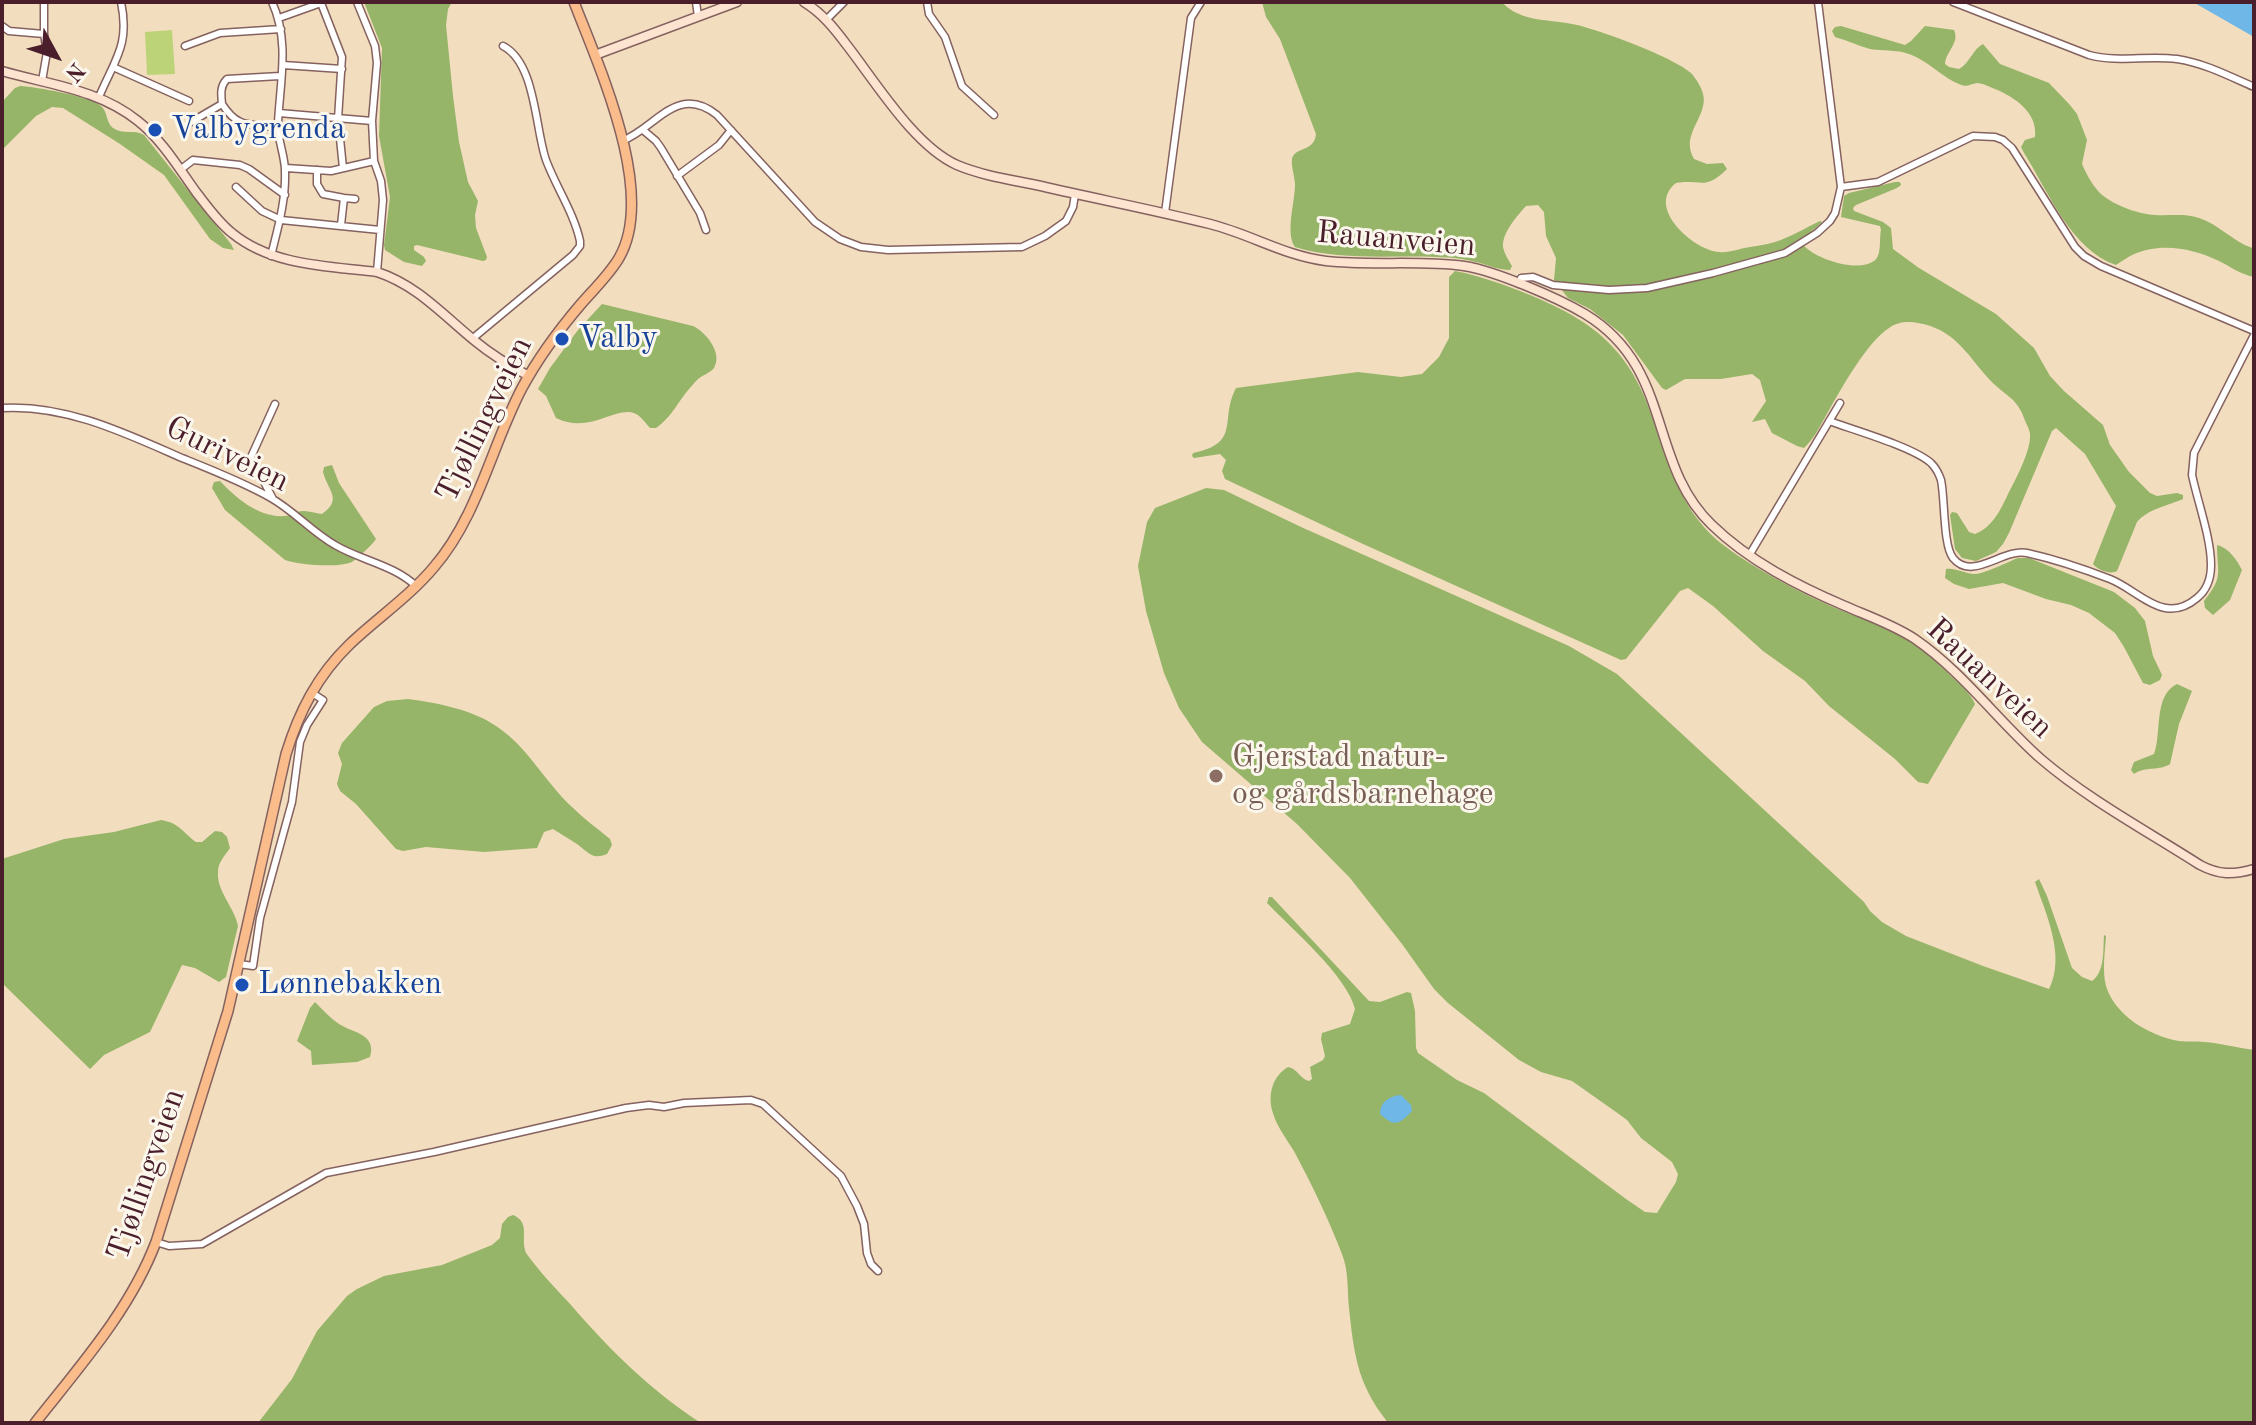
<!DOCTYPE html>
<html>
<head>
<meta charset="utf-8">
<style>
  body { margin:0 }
  #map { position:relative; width:2256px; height:1425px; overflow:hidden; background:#f2ddbf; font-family:"Old Standard TT",serif }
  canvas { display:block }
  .frame { position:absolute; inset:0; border:4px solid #4a1f2b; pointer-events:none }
  .north { position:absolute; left:16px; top:16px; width:80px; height:80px; -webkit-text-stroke:6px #fbf7ec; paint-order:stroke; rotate:130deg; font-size:22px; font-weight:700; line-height:32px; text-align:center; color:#4a1f2b }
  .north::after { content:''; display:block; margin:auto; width:28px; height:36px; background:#4a1f2b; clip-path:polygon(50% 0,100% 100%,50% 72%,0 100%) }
</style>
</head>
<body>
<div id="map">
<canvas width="2256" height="1425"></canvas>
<div class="frame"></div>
<div class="north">N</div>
</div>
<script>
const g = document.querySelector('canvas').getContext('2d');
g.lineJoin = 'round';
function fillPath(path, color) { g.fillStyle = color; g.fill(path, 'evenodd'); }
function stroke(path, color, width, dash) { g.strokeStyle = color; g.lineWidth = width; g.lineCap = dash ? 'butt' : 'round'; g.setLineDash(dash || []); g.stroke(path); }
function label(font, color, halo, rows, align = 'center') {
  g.font = font + ' "Old Standard TT",serif'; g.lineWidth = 6; g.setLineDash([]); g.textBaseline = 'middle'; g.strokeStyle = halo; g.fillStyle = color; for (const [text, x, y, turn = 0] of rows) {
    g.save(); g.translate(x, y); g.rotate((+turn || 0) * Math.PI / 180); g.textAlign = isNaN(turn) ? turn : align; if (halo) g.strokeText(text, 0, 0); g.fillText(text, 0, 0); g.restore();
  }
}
fillPath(new Path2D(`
  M172,30L175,74L147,75L145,32Z`), '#bdd377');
fillPath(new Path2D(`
  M364,2H452L448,9L446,25L453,96L459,142L468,182L478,201L475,215L476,228L487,257L486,260L483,261L417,245L414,246V250L424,257L426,261L422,266L404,262L385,250L384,245L390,197L379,136L382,48Z
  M1262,2H1502C1520,23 1553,19 1577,25C1602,31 1673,57 1691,73C1695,77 1702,88 1703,94C1708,112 1688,129 1690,147C1690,151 1692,155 1694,159L1707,164L1723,163L1727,169C1705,191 1701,179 1676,183C1645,207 1693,250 1719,252C1727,253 1736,250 1744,248C1754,246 1765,245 1775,242C1791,237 1805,228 1820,221L1822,222C1815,230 1805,234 1802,244C1815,259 1857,273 1874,261C1882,256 1879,238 1881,230L1880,226L1841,217L1844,196L1849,193L1895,182H1900L1901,185L1897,188L1856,205L1853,208L1854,211L1883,222L1891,228L1893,249L1919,268L1996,314L2034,348L2050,376L2064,391L2103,425L2110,445L2129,472L2150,493L2157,496L2177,493L2183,495V499C2167,506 2148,509 2137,522L2117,571C2110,575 2098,570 2093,564L2116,506L2085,454L2056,428L2052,431L2009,533L2003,544L1996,552L1976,561L1962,558L1955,549L1950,515L1952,512L1957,513L1969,532L1975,534C1993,527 2001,509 2009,492C2016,479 2031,450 2030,435C2030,429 2026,424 2024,418C2017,397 2002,394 1988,378C1966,353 1954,329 1918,323C1908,321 1897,322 1889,328C1867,342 1841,389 1828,412C1821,424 1815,438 1804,448L1797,446L1772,433L1765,419L1752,422L1766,401L1760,380L1752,374L1721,379H1685L1666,390L1662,388L1623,335L1590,309L1568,298L1554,280L1556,258L1546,236L1544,212L1538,205L1526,206C1517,216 1502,233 1503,247C1504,253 1509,261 1512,266L1510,270C1499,270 1490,266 1480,263C1466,259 1451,257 1437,257C1390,255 1341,261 1295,247C1285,233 1295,202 1295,185C1295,177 1291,167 1292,159C1295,146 1314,153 1316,134L1280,39L1266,17Z
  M1841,26L1905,45L1911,41L1925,26L1954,30C1960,43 1946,51 1945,64L1949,67L1959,69C1970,63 1972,50 1983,44L2000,64L2049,83L2070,105L2077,114L2087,140L2082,164C2086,173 2091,183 2098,191C2110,204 2137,214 2155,215C2170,216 2184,213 2199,218C2217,223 2239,246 2254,248V277C2240,274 2231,267 2219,261C2192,248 2160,242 2132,255C2126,258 2121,262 2116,265C2071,250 2048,191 2024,153L2021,147L2025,140L2035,137C2038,112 2014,97 1995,89C1990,87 1982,83 1977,83C1970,84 1967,88 1959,84C1944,78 1932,65 1918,58C1899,48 1888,52 1870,49C1858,46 1847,40 1835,37L1832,31L1835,27Z
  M20,86C36,87 90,96 101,106C108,112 106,123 113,128C123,135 134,129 144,135L231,244L234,250L223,248L210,239L164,175L120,144L63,108L52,107L36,116L2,150V102L15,88Z
  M1455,271C1481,276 1505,285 1530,295C1595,322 1630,350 1653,419C1668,465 1680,507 1717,540C1741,560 1782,583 1811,597C1840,611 1871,621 1900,635C1919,645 1937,662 1952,677C1961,685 1971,694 1975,704L1928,784L1918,782L1895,759L1829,706L1805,681L1763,651L1713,606L1688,588L1680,591L1626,659L1621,660L1363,544L1225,479L1222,471L1226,460L1220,454L1194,458L1192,456L1193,453C1242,443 1219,420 1236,388L1358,372L1401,377L1422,374L1439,357L1449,338V277Z
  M602,304L693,326C706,332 723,353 714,368C710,373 703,375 698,379C694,383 689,389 685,394C676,406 669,419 656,428H650C646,424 642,417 636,414C617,404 591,435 556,418L546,396L538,389L550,368L578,330Z
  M332,465L339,483L376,539C373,544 357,559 352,562C339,568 298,565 285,560L225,510L212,488L214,482L220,481C236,498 259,518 285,516C290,516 293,513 297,512C306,509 313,513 322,514C343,499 328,491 323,472L324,467Z
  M1206,488L1224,490L1301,527L1569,646L1617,674L1864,902L1870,911L1882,922L1906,936L1983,966L2049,989C2066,956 2046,914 2035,882L2039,879L2047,896L2072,968L2082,977L2092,981C2105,972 2103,950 2104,935L2106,936C2105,952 2102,970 2106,986C2115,1016 2150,1036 2179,1041C2187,1042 2196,1041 2204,1042C2221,1043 2237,1048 2254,1050V1423H1388C1381,1413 1373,1403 1368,1392C1355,1367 1352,1336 1349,1308C1347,1289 1349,1272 1342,1254C1329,1220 1312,1185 1295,1153C1287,1139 1276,1126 1272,1110C1268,1093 1273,1076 1288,1067C1298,1069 1300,1079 1309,1081L1312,1079L1310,1067L1323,1060L1325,1056L1321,1039L1322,1033L1350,1024L1355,1009C1347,976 1292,929 1267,903L1269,897H1272L1369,1001L1380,1002L1407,992L1411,993L1415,1011L1416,1048L1418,1053L1457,1080L1484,1093L1626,1199L1645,1212L1657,1213L1676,1182L1678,1174L1672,1162L1641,1138L1627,1120L1616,1112L1572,1081L1541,1072L1519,1060L1448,1003L1434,989L1402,944L1350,878L1297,824L1202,742L1179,708L1164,673L1146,611L1138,566L1147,522L1155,508Z
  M2217,545C2229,548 2237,560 2242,570L2230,600L2213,615L2205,608L2204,601C2224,576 2217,574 2217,545Z
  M2018,558H2029L2114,592L2135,608L2145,621L2153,656L2162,675L2160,680L2150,685L2143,683L2124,647L2115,633L2089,613L2071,605L2046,599L2003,583L1969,589L1954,584L1945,578L1946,569C1956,568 1963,573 1973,574C1983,575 2007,562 2018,558Z
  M2177,684L2192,691L2179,724L2170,764C2160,771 2145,766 2134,774L2131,770L2134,762L2154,754C2162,733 2153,696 2177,684Z
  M408,699C437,703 471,709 496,726C527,746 545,782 572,807C584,819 597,828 610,839L612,845L607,854C592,860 589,853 577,844C569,839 561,834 553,829L544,832L537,848L484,852L426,847L403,851L396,849L356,804L340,791L337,784L342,764L338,753L342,743L374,707L387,701Z
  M161,820C180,823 182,832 196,842H202L215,831L222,832L227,837L230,848C225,855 218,863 218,871C216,891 235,908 238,926L226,977L219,982L195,968L182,965L150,1032L104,1055L90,1069L2,983V859L64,839L114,832Z
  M315,1002C323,1010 330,1018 339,1024C353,1033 377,1034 370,1057L357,1062L312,1065L311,1051L297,1041L310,1008Z
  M513,1215C531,1223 520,1237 526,1253C539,1271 555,1288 571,1305C610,1350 650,1390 701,1423H258L292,1379L317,1331L347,1296L357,1289L384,1276L442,1265L492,1245L500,1238L502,1224L508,1217Z`), '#96b568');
fillPath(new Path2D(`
  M2193,2H2254V37Z
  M1401,1095L1411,1105L1412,1111C1399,1125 1394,1127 1380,1114C1380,1102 1389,1096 1401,1095Z`), '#6fb7e7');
const street = new Path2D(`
  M357,2L375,46L377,63L372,121L374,161L381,181L383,200L377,272
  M696,2L698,16
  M927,2L929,14L945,37L962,86L994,115
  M1818,2L1841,187L1878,182L1973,136L1995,137L2003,140L2012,148L2075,247L2084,256L2101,266L2254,331
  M1953,2L2089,55C2118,63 2147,55 2177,59C2204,63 2229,76 2254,87
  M321,3L342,57L338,119L343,168
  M279,18L321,3
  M827,19L844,2
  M2,26L9,31L44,34L47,52L42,81
  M44,34V2
  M185,46L220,33L281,29
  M283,65L342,69
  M113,67L189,101
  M99,97C115,59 130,45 121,2
  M222,104C221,94 220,86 227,79L280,76
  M222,104C238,129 250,124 277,127
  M279,113L372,121
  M191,122L222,104
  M643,130L656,141L661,148L700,213L706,230
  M622,141C656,128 677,83 717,115L815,222L840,239L861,247L888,250L1022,247L1045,236L1066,221L1073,207L1075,194
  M286,168L331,171L374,161
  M180,170L193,160L240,165L249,169L285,195
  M317,170V184L323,194L344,198
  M677,176L719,145L731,130
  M236,187L262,211L281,220L380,230
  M1165,213L1191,18L1201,2
  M341,225L344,198L355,199
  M271,256C278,227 286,201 285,171C285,155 277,139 278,123C280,82 290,41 272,2
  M1519,284L1521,278L1533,277L1553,285L1609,290L1647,288L1713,273L1785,253L1817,233L1830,221L1835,213L1841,187
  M472,339L573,255L580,246V241C574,213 556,187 546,160C535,129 536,63 503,46
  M2,408C65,404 125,433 182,458C212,470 243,482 271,498C294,511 312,532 335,545C360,560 394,565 416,586
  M1829,421C1854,430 1913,447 1931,463C1936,468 1939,474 1941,480C1945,498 1943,546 1953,558C1972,582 2003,548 2027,553C2054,559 2084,569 2110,579C2140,591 2164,626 2197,598C2207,590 2211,578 2211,565C2211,538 2198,503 2192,475L2194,453L2254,335
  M273,499L251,457L275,404
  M1750,554L1840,403
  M239,964L253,966L260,918L292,802L300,742L307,725L323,700L312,693
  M156,1242L169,1246L202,1244L326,1173L434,1152L626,1108L649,1105L664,1107L684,1103L751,1100L763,1104L841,1176L857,1206L864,1224L867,1253L871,1264L878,1271`);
const secondary = new Path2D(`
  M804,2C822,13 834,28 846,44C875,81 914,146 957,165C983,176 1013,180 1041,186C1097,199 1154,210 1210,224C1250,234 1285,256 1326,261C1372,266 1419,260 1464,266C1496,271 1558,298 1585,314C1674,368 1647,463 1712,525C1749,561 1798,586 1845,606C1868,616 1894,625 1915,639C1963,672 1998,721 2041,759C2089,800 2147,831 2200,865C2219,875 2233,875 2254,869
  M595,55L737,2
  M2,71C50,85 98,89 138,121C162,140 178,167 196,192C207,206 218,222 232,233C272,266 328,266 377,272C417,285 443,315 475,341C492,355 510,366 529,376`);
const primary = new Path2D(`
  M35,1423C80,1366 130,1310 156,1242L228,1011L286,754C299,712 317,676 349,645C376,619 409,597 434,567C478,516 491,447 522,388C538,358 558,331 581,304C594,289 609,275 619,258C657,193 599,67 574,2`);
stroke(street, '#85625f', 9);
stroke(secondary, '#85625f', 11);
stroke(primary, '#85625f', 12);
stroke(street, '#fff', 6);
stroke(secondary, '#fde4d0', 8);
stroke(primary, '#f9bc8a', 9);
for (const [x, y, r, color] of [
  [155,130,8,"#1a4fb4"],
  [562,339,8,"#1a4fb4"],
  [1216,776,8,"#8d6e63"],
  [242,985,8,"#1a4fb4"]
]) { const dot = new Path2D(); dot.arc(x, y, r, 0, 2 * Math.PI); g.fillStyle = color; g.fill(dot); stroke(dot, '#fbf7ec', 3); }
label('32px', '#164399', '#fbf7ec', [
  ["Valbygrenda",171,130],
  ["Valby",578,339],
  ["Lønnebakken",258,985]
], 'left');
label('32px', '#4a1f2b', '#fbf7ec', [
  ["Rauanveien",1396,240,5],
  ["Tjøllingveien",485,420,-64],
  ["Guriveien",227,455,26],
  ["Rauanveien",1989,679,43],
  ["Tjøllingveien",147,1175,-71]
]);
label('32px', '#785e54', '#fbf7ec', [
  ["Gjerstad natur-",1232,758],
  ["og gårdsbarnehage",1232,795]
], 'left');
</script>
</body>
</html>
